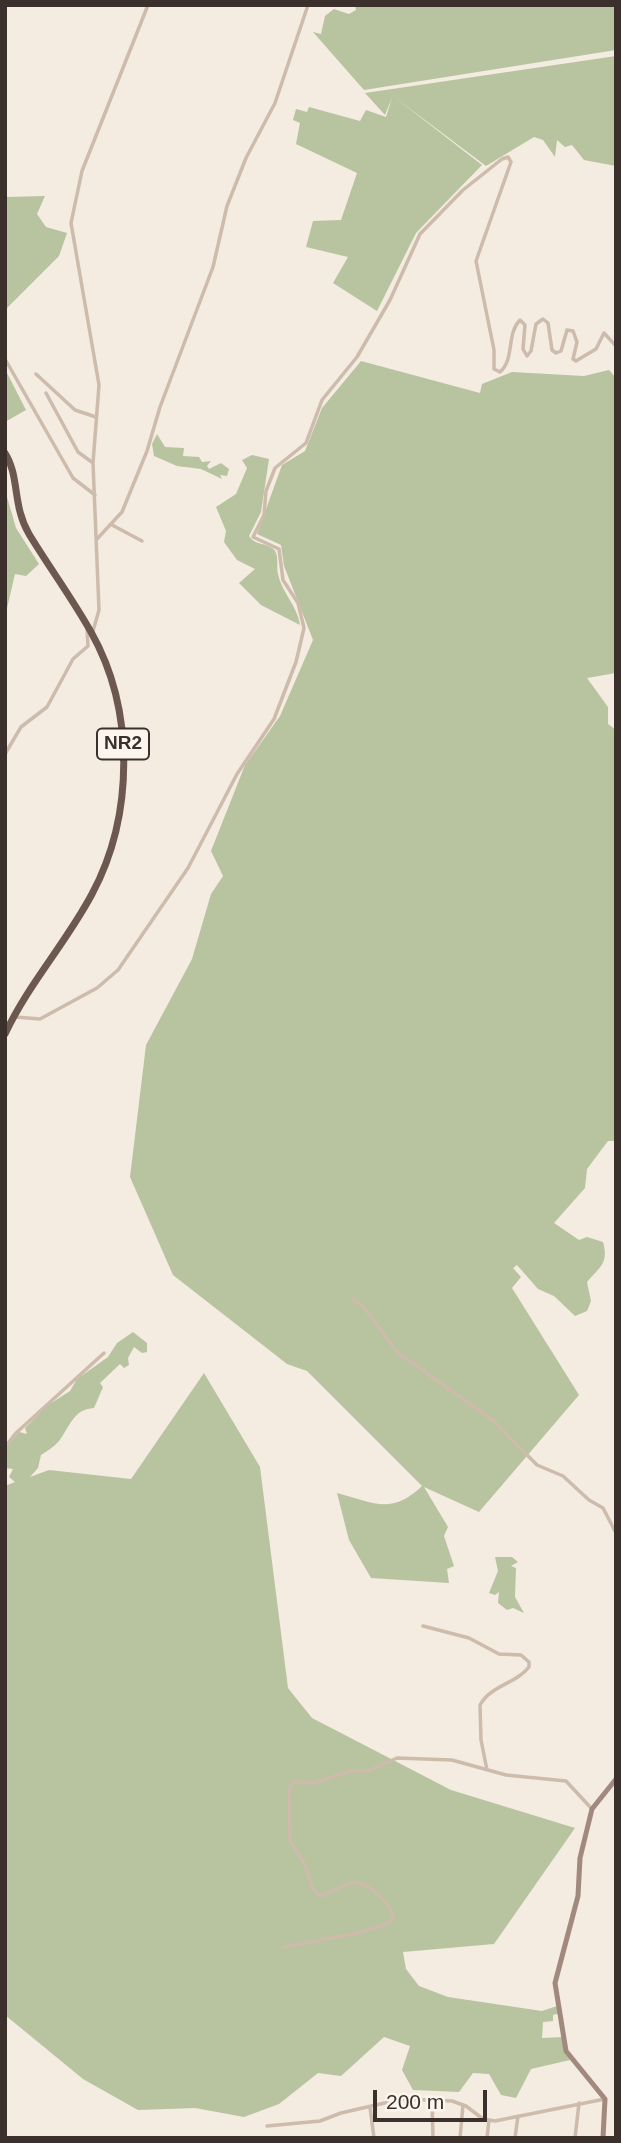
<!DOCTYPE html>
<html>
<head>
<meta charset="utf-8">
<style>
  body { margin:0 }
  #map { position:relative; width:621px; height:2143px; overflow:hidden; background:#f4ebe1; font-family:Arial,sans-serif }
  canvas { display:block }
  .frame { position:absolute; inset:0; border:7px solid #3b302b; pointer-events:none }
  .scale { position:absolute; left:373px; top:2090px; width:114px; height:32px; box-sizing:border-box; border:4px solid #3b302b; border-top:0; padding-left:9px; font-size:21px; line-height:24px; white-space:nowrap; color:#3b302b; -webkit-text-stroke:5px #fbf5ee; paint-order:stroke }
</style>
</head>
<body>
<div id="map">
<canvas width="621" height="2143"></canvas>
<div class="frame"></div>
<div class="scale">200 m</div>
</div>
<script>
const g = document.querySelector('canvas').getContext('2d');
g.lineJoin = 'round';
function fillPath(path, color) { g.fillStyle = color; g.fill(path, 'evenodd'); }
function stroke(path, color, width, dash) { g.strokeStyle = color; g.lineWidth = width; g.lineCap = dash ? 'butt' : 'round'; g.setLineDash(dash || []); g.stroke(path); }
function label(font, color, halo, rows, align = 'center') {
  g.font = font + ' Arial,sans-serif'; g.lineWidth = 7; g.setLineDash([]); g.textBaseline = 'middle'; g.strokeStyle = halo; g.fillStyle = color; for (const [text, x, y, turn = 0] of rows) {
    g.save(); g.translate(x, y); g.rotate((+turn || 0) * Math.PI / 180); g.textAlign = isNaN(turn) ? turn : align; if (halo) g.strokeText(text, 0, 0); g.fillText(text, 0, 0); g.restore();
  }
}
fillPath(new Path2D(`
  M355,5H616V50L364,90L313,32L321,34L325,16L334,9L349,14L356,10Z
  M616,56V166L584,160L572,145L565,147L557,140L555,157L543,140L534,137L486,166L393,96L482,165L416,233L377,311L333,283L348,257L306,247L313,221L341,220L357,173L296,144L300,123L293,120L296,109L307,112L309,107L360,121L366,110L386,117L392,98L385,115L365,93Z
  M45,196L37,214L46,227L67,233L59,256L5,310V197Z
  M361,361L480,393L482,384L512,372L584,376L609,370L616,378V673L587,678L608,707V724L616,730V1141H608L587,1169L585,1188L554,1223L579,1240L587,1237L603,1242C609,1263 600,1267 587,1282L591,1301L587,1311L575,1316L554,1296L538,1289L517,1265L513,1268L521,1277L512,1288L579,1395L479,1512L424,1487L448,1527L444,1536L454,1566L447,1569L449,1583L371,1578L349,1540L337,1493C374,1503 392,1515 422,1486L307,1371L287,1364L173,1275L130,1177L146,1045L192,959L211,894L223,876L211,851L245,765L280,716L313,640L284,566L281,545L257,534L282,465L305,451L322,408Z
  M5,369L26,410L5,422Z
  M157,434L165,447L184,448L183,456L199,457L202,462L211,461L207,466L209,469L221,463L229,469L227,476L220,475L222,479L201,469L177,466L154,456L152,444Z
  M252,455L269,459L261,512L249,536C256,546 263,542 272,548C280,553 276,566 278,574C282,593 297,605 300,625L261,605L239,583L255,569L237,560L224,542L226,531L216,507L236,494L247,468L242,460Z
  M5,490L16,528L39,564L26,576L15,574L5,617Z
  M133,1332L147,1343V1352L142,1353L134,1347L128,1358L129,1365L124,1368L120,1364L100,1383L103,1387L94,1408C73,1409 70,1427 59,1441C54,1447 47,1451 41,1455L38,1468L30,1477L49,1470L131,1479L204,1373L260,1467L288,1688L312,1718L451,1790L575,1828L494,1944L403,1952L406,1969L419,1986L448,1997L542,2011L560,2005V2013L553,2015V2021L543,2022L542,2038L563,2037L570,2060L531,2069L516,2098L501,2095L489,2074L473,2073L459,2092L413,2090L402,2070L410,2046L384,2037L341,2076L318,2073L279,2104L244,2117L195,2108L138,2110L83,2079L5,2015V1486L15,1482L9,1477L13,1469L5,1468V1449L19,1432L27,1434L25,1428L48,1405L70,1391L77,1379L108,1357L117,1343Z
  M495,1557H512L518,1562L511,1566L516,1568L515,1597L524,1613L513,1608L507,1610L498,1603L499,1592L495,1595L489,1593L498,1571Z`), '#b8c4a0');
stroke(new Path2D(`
  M5,359L73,478L95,495
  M36,374L75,410L96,417
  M46,393L78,452L93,463
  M112,525L142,541
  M97,539L122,512L147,451L160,407L213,267L227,206L246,158L275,103L308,5
  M93,631L99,610L93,463L99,385L71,223L82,171L148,5
  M5,754L21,727L47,707L73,659L88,646L87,629
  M15,1017L40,1019L97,988L118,970L188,868L237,774L274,719L296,662L304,628L298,603L283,580L279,549L253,537L264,515L266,491L275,468L306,443L322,400L357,357L390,300L420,234L463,190L502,159L508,157L511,162L476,261L494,350V369L500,372C515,359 506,334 520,320L525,325L523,349L527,356L531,351L536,324L543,319L548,323L552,350L556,353L561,351L567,330L573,331L577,342L573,359L576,361L596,349L604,333L616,346
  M353,1300L363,1306L397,1352L494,1421L537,1465L563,1476L589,1500L603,1508L616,1533
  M5,1447L16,1433L104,1353
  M423,1626L469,1638L499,1654L521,1655L529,1662V1667C516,1684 491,1685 480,1705L481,1740L487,1770
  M284,1947C305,1941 387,1933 394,1917C389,1904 369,1880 352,1883C341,1885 332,1893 320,1896L313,1889L304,1863L290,1841L289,1787L293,1782L314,1783L350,1771H368L397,1758L452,1760L506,1775L566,1781L592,1809
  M432,2100L433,2138
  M370,2107L374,2138
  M267,2126L320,2121L341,2113L402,2099L452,2101L466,2106L483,2119L495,2121L605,2099
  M460,2138L463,2105
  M487,2138L489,2120
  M515,2138L518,2116
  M575,2138L579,2103`), '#cdbbac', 3.5);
stroke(new Path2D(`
  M603,2138L605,2099L566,2051L555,1983L578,1896L580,1858L592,1809L616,1779`), '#a18a7d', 5);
stroke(new Path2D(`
  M5,453C20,477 12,505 29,534C49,567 72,598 91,632C135,710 134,815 92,894C66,943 29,983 5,1034`), '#6c584f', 7);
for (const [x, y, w] of [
  [123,744,52]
]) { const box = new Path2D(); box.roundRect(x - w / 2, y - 15.5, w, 31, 5); g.fillStyle = '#fbf5ee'; g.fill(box); stroke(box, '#3b302b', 2); }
label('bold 19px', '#3b302b', null, [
  ["NR2",123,744]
]);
</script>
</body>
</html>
